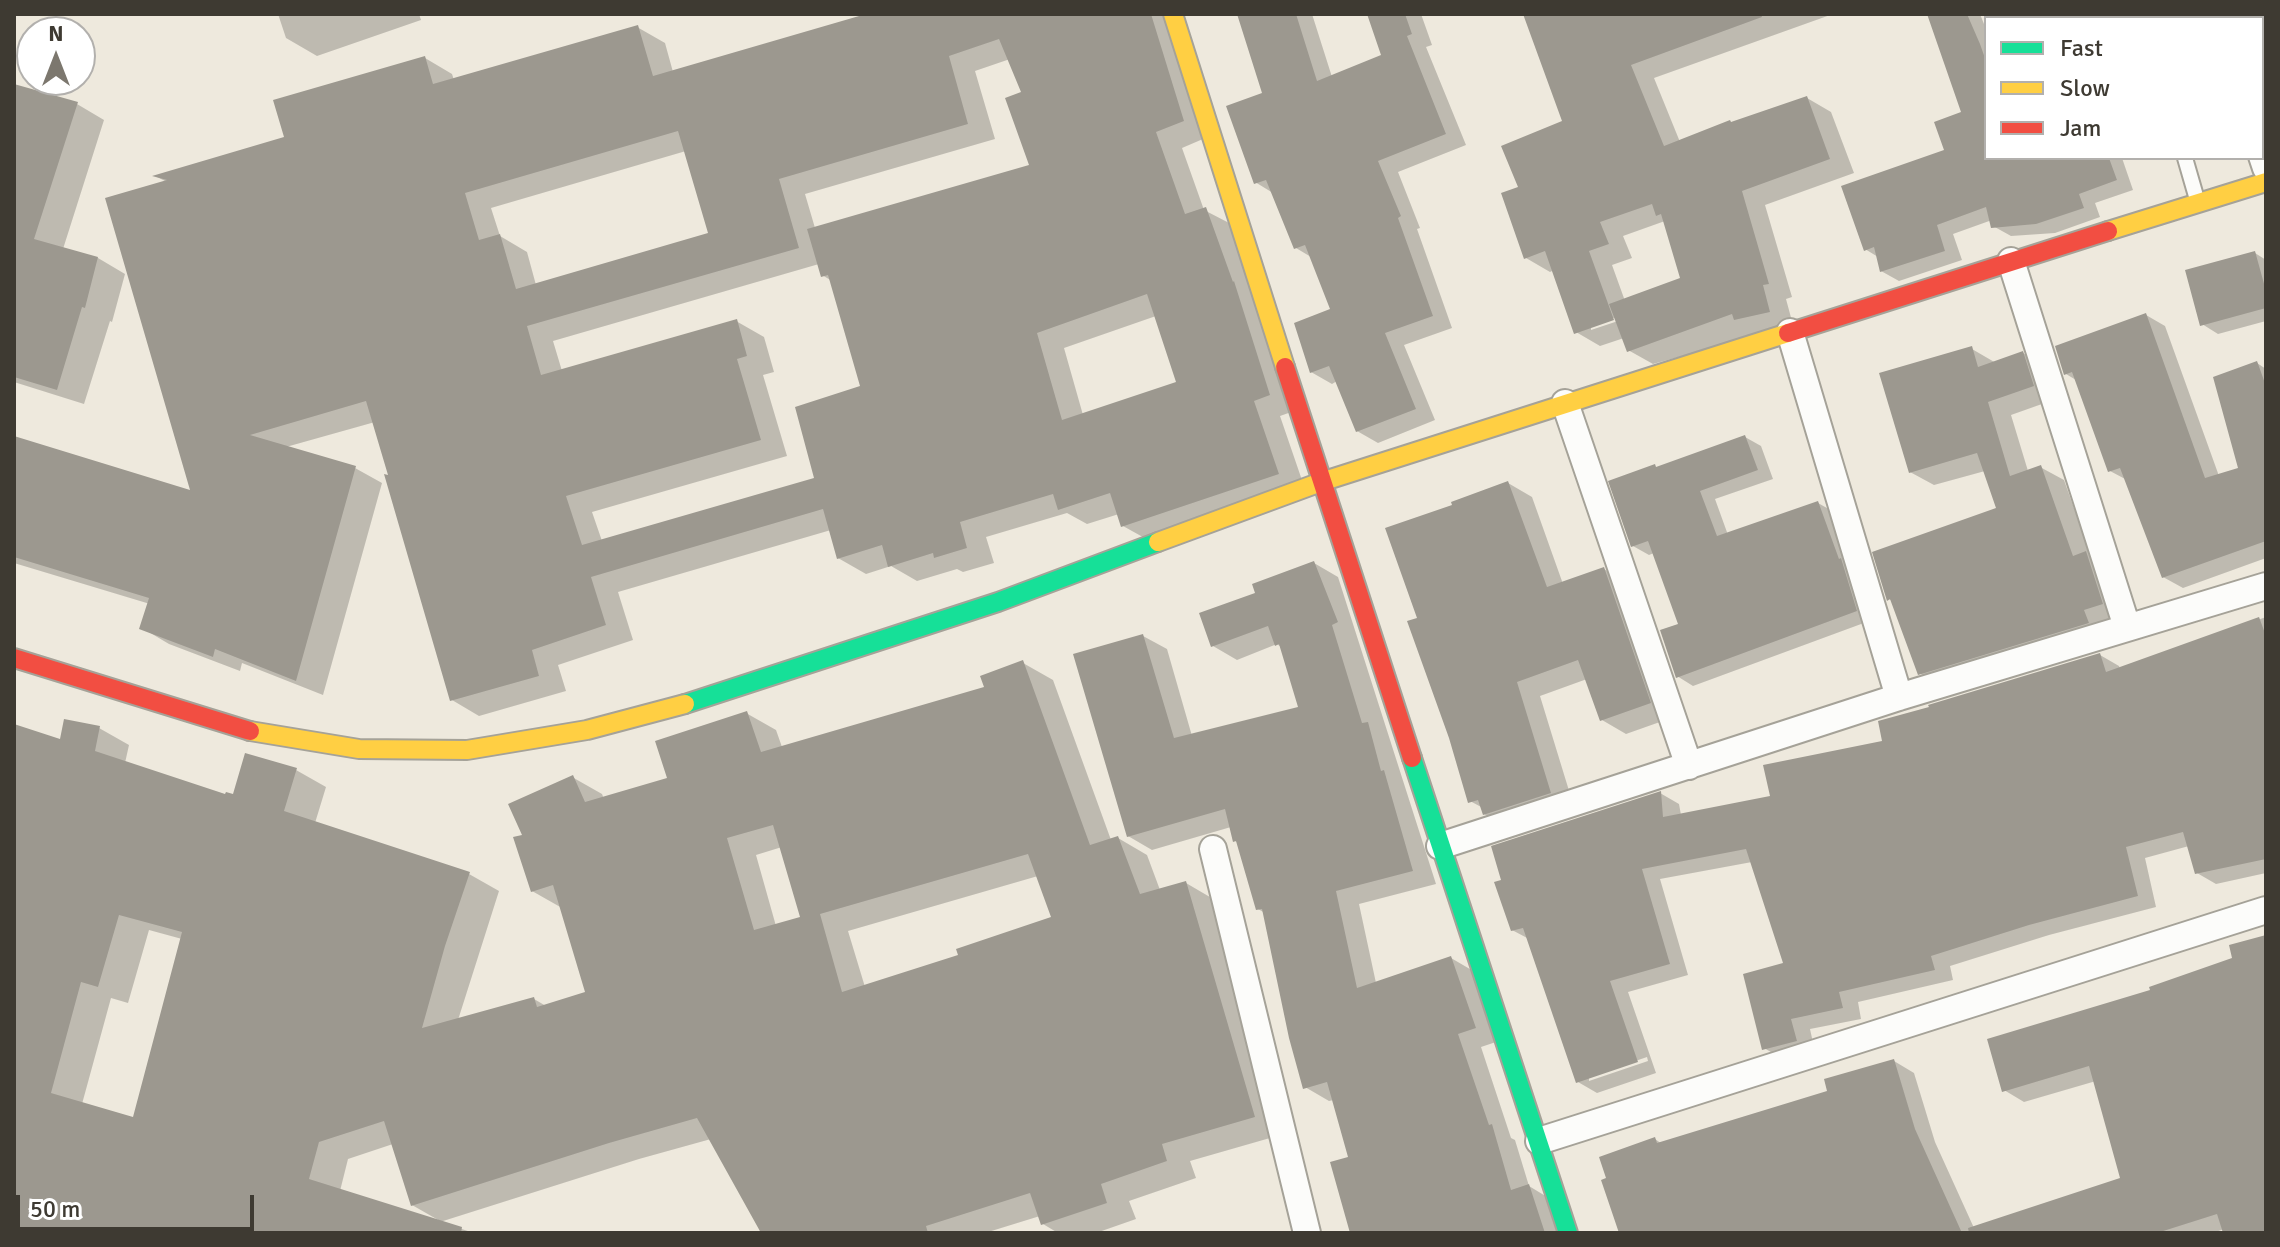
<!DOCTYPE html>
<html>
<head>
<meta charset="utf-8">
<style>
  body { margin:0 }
  #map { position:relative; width:2280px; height:1247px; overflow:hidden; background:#eee9dd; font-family:Signika,sans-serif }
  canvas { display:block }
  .frame { position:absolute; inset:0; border:16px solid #3e3a32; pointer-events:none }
  .legend { position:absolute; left:1984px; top:16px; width:280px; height:144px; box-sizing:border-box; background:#fff; border:2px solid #b2b0ad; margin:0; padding:10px 14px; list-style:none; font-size:24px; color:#3e3a32 }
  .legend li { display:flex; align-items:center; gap:16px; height:40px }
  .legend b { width:40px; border:2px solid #b2b0ad }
  .north { position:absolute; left:16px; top:16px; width:80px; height:80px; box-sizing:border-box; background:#fff; border:2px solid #b2b0ad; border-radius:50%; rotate:0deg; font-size:22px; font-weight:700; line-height:32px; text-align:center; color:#3e3a32 }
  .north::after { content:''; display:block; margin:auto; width:28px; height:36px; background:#7c776e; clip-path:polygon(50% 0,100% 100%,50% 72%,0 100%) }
  .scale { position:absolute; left:16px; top:1195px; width:238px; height:36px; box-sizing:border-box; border:4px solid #3e3a32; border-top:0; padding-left:10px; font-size:24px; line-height:28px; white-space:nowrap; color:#3e3a32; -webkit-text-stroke:6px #fff; paint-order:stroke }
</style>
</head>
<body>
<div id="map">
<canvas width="2280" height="1247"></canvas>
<div class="frame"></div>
<ul class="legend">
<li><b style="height:10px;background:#16e098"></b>Fast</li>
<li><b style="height:10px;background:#ffcf43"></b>Slow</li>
<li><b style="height:10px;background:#f24e42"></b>Jam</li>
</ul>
<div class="north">N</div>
<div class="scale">50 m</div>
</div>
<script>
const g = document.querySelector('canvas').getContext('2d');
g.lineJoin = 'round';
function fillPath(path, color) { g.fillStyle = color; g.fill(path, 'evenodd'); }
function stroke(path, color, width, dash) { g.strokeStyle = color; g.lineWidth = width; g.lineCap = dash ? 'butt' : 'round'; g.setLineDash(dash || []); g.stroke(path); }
fillPath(new Path2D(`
  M278,14H419L421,20L317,56L286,38Z
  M873,14H1172L1210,136L1182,148L1204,210L1233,225L1297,410L1280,416L1305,489L1150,541L1123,526L1119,514L1087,524L1067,513L986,537L994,563L963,572L957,569L917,581L891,566L866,574L838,558L831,530L618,592L633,640L558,665L566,691L479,716L452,700L375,422L286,447L355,468L382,483L323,695L242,663L240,671L169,644L142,628L150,604L14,563V438L193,493L167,182L157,177L287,139L425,58L452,74L454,80L637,27L665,43L673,72ZM1010,59L1024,93L1031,166L815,228L805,194L995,139L975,71ZM686,151L711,234L536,285L527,252L500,236L491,208ZM819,264L822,275L832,281L863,388L817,479L602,541L592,512L787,456L763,375L774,372L764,337L736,321L562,371L553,341ZM1156,316L1178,383L1083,415L1064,348Z
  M1239,14H1312L1332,77L1384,56L1369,14H1421L1432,45L1426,47L1466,145L1398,172L1420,228L1417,229L1452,328L1404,345L1435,420L1378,443L1357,431L1337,381L1332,384L1311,372L1333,310L1311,257L1296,248L1273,193L1255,182L1265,95Z
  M1525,14H1833L1654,78L1680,142L1807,98L1831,112L1854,173L1765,205L1792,297L1786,299L1793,325L1653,364L1628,350L1624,338L1600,346L1576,332L1554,270L1550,272L1526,258L1520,188L1565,123ZM1665,221L1683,280L1625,301L1612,265L1632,258L1623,236ZM1622,315L1624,319L1591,330V326Z
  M1929,14H1980L1986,29V158H2122L2133,190L2095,203L2100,217L2055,233L2011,236L1993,226L1992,220L1953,234L1962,260L1899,281L1881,271L1878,257L1865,249L1946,151L1964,114Z
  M14,86L77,104L104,120L63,249L98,258L125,274L112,322L110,321L84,404L14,382Z
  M2255,253L2266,260V321L2218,334L2202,324Z
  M2146,315L2165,326L2219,476L2240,470L2257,363L2266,369V558L2183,588L2163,577L2127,480L2110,471L2076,380L2066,374Z
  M1972,349L1996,363L2023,353L2046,367L2056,399L2011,415L2028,471L2040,467L2064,480L2091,556L2125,617L1943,687L1919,673L1894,602L1889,599L1999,509L1985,471L1934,485L1910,472Z
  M1745,437L1761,446L1773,479L1715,499L1728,535L1818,503L1834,512L1872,620L1693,686L1677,676L1681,625L1654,553L1649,555L1633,546L1658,468Z
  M1508,483L1532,497L1563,584L1604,569L1628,583L1674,717L1626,734L1602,720L1587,679L1540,696L1574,807L1508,828L1484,814L1483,808L1470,801L1420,619L1455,506Z
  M1314,563L1338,577L1436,884L1359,904L1376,983L1451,958L1475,972L1499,1041L1481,1047L1511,1138L1515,1140L1529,1186L1552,1200L1564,1233H1354L1351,1158L1334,1100L1329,1101L1305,1087L1265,913L1258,909L1239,843L1235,841L1231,827L1152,850L1128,836L1143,636L1167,649L1192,736L1300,709L1281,647L1277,644L1237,660L1213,646L1258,594Z
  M2266,617V873L2216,884L2197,873L2189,846L2145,858L2156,907L2049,935L1950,966L1953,980L1858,1002L1861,1019L1810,1029L1815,1052L1783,1059L1764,1048L1786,965L1752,862L1660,879L1688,975L1628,992L1656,1073L1597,1093L1578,1082L1529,939L1512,930L1660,793L1679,804L1681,815L1772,798L1884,742L2100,655L2119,666L2120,669ZM1647,1057L1648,1061L1589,1081V1077Z
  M1023,663L1053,680L1111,840L1118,838L1147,855L1160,890L1186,883L1215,900L1284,1134L1190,1161L1196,1178L1129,1201L1136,1219L1096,1233H1058L1043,1224L1040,1216L985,1233H764L711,1139L639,1159L440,1222L474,1233H14V726L61,742L99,728L129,745L125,763L226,797H234L296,770L326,787L315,823L469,874L499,891L458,1020L534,999L546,1006L588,993L562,908L532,891L524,836L572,777L602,794L604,799L669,780L746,713L776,730L782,747L987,688ZM782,847L802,918L776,926L756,855ZM1038,876L1054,918L961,957L865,987L848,931ZM149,930L182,939L135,1119L82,1104L111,998L128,1003ZM393,1144L412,1205L440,1221L340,1191L348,1159Z
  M2266,937V1233H2225L2224,1229L2213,1233H1622L1655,1139L1662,1144L1830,1092L1894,1061L1914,1073L1935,1142L1974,1228L2123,1180L2096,1081L2024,1102L2004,1090L2153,991L2235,959Z`), '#0003');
fillPath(new Path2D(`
  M866,14H1151L1184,121L1156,132L1185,214L1206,207L1233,282L1234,281L1270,395L1254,401L1279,474L1121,527L1110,493L1058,510L1053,494L960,522L967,548L934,558L933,553L888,567L882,545L837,559L823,509L591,577L606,625L532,650L539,676L450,701L384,474L388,475L366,401L250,435L356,466L296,681L215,649L213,657L139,629L149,598L14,557V436L190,490L105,198L167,180L152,176L284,137L273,100L425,56L433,84L638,25L653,76ZM999,39L1021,92L1005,98L1029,165L807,229L821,277L828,275L860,386L795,407L814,478L582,545L566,496L761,440L737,359L747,356L737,319L541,375L527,326L799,248L779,179L968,124L949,56ZM678,131L708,233L516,289L500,234L479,240L465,193ZM1147,294L1176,382L1062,420L1037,333Z
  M1237,14H1296L1317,81L1381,55L1367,14H1405L1412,34L1407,36L1446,134L1378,161L1401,216L1398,218L1433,316L1385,333L1416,409L1356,432L1329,366L1310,373L1294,323L1330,309L1305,245L1294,249L1266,180L1254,184L1226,106L1262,93Z
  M1523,14H1761L1762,17L1631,65L1664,146L1730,120L1731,122L1807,96L1830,159L1742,191L1769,284L1763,285L1770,312L1734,320L1732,314L1627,352L1609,304L1680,278L1661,214L1656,216L1652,204L1600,222L1609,244L1589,251L1614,320L1574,334L1545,251L1524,259L1501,193L1518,187L1501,146L1562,121Z
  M1927,14H1967L1980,44L1986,61V158H2109L2117,180L2079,194L2084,208L2036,224L1991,228L1986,207L1937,225L1945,251L1880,272L1874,247L1864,251L1841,186L1944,150L1934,122L1961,112Z
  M14,84L78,102L34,239L98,257L85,308L82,307L57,390L14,377Z
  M2255,251L2266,291V308L2200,326L2185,270Z
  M2146,313L2205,478L2238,468L2213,377L2257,361L2266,386V541L2162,578L2120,468L2108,472L2072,372L2064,375L2055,346Z
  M1972,346L1978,367L2023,351L2034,386L1988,402L2010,476L2041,465L2073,556L2086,551L2103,604L2084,610L2089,623L1918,675L1890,599L1887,601L1872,552L1996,508L1977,453L1909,473L1879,373Z
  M1745,435L1758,470L1700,491L1717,536L1818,501L1839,559L1841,558L1857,611L1676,678L1660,630L1678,624L1648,541L1631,547L1608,481L1655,464L1656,467Z
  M1508,481L1547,587L1604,567L1651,703L1600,721L1578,660L1517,682L1551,793L1483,815L1478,800L1468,803L1449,738L1407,621L1417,618L1385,528L1452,505L1451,502Z
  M1314,561L1338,622L1332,625L1362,723L1368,722L1381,771L1384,770L1413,871L1336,891L1357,988L1451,956L1476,1028L1458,1034L1489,1125L1492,1124L1511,1190L1529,1184L1545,1233H1350L1330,1162L1348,1157L1327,1082L1303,1089L1289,1038L1262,909L1256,910L1236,841L1233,842L1225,809L1127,837L1073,654L1143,634L1174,738L1298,707L1279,644L1275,646L1268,626L1211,647L1199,613L1255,593L1252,584Z
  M2259,617L2266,636V859L2195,874L2183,832L2126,847L2138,896L2029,925L1931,956L1935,970L1839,992L1843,1008L1791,1019L1797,1041L1762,1050L1743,974L1783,963L1746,849L1642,869L1670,964L1610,981L1638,1062L1576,1083L1523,928L1511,931L1494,882L1501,880L1491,846L1661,791L1663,817L1770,796L1763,765L1882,741L1878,721L1929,707L1928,705L2100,653L2106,672Z
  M1023,660L1090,845L1118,836L1140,894L1186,881L1255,1117L1162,1144L1167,1161L1101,1184L1107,1203L1041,1225L1030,1193L926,1226L928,1233H761L697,1118L609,1143L411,1206L384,1121L319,1142L309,1179L462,1227L461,1233H14V724L60,739L64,719L100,726L95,751L225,794L226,792L233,794L245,753L297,768L284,811L470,872L445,946L422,1028L534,997L537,1007L585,992L553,885L531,892L513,837L522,835L508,804L573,775L585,802L667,778L655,741L747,711L761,752L984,687L980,676ZM773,825L800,917L754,930L727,838ZM1028,854L1051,917L956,949L958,955L842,992L820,914ZM119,915L182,932L133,1117L51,1093L81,982L98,987Z
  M2266,935V1233H2223L2217,1214L2157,1233H1969L1968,1228L2120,1178L2089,1066L2002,1092L1987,1039L2150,990L2149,987L2232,958L2229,945Z
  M1894,1059L1915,1129L1962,1233H1619L1601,1180L1606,1178L1599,1157L1655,1137L1657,1143L1827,1091L1824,1079Z`), '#9c988f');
const lane = new Path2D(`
  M2185,158L2198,203`);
const street = new Path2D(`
  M2217,14L2218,18
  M2262,156L2266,168
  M2011,261L2127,627
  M1790,332L1899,697
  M1565,403L1689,766
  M1440,846L1899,697L2266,586
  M1213,849L1307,1233
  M1539,1141L2266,910`);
const fast = new Path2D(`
  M685,704L998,602L1158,542
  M1412,758L1568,1233`);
const slow = new Path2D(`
  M1173,14L1285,367
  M2108,231L2266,182
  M1158,542L1321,482L1788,333
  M250,731L359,749L467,750L587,730L685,704`);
const jam = new Path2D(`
  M1788,333L2108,231
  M1285,367L1412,758
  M14,658L250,731`);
stroke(lane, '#a5a298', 18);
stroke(street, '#a5a298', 30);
stroke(fast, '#a5a298', 22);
stroke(slow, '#a5a298', 22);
stroke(jam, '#a5a298', 22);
stroke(lane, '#fcfcfa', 14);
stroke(street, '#fcfcfa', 26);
stroke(fast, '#16e098', 18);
stroke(slow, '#ffcf43', 18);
stroke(jam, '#f24e42', 18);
</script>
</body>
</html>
